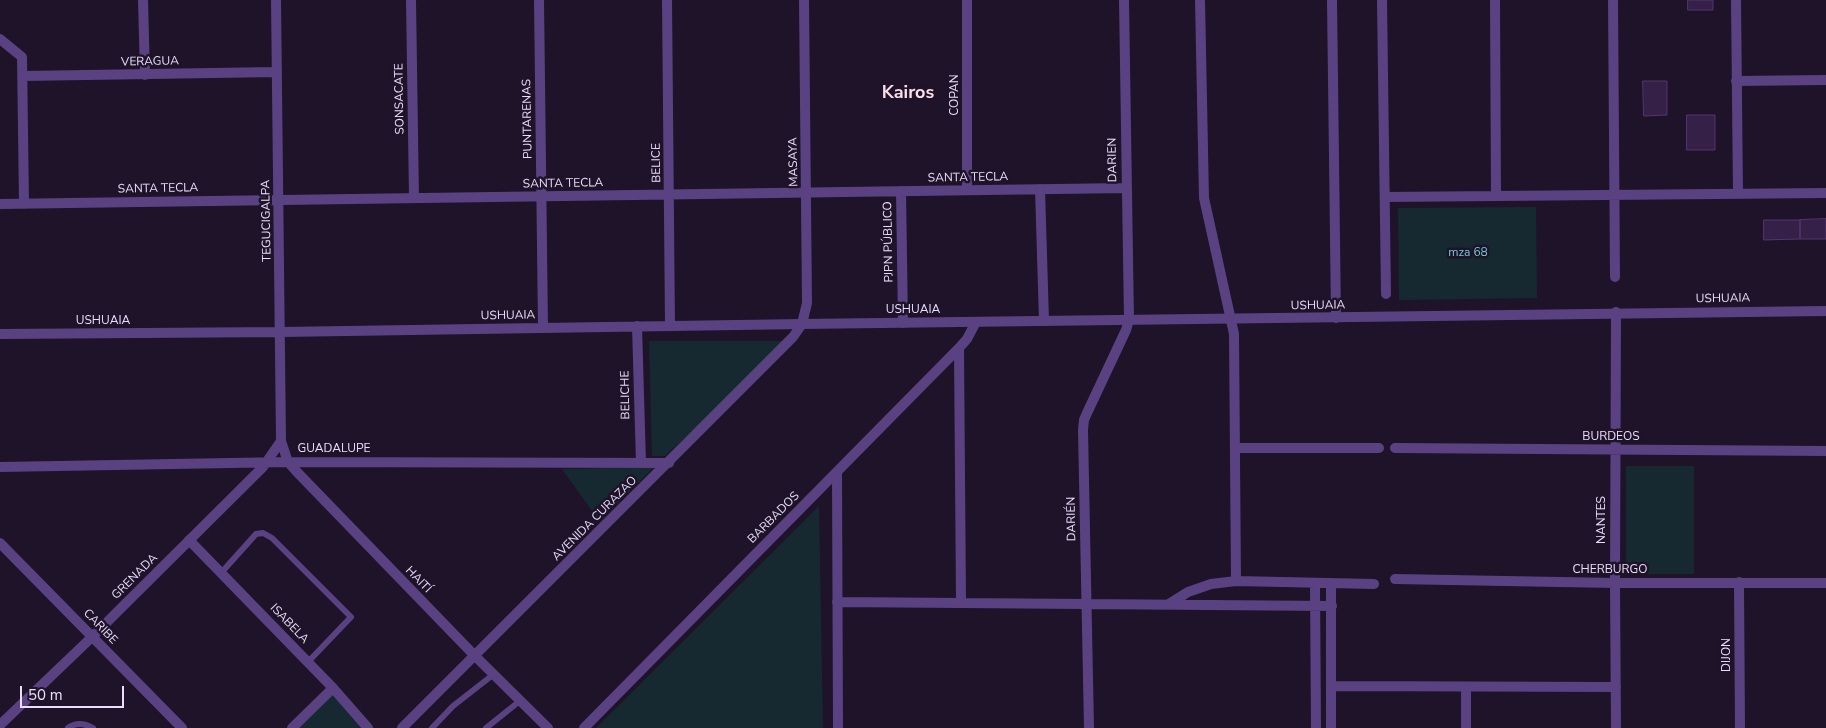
<!DOCTYPE html>
<html>
<head>
<meta charset="utf-8">
<style>
  body { margin:0 }
  #map { position:relative; width:1826px; height:728px; overflow:hidden; background:#1e1328; font-family:"Nunito Sans",sans-serif }
  canvas { display:block }
  .scale { position:absolute; left:20px; top:686px; width:104px; height:22px; box-sizing:border-box; border:2px solid #ebddfc; border-top:0; padding-left:6px; font-size:15px; line-height:18px; white-space:nowrap; color:#ebddfc; -webkit-text-stroke:4px #1e1328; paint-order:stroke }
</style>
</head>
<body>
<div id="map">
<canvas width="1826" height="728"></canvas>
<div class="scale">50 m</div>
</div>
<script>
const g = document.querySelector('canvas').getContext('2d');
g.lineJoin = 'round';
function fillPath(path, color) { g.fillStyle = color; g.fill(path, 'evenodd'); }
function stroke(path, color, width, dash) { g.strokeStyle = color; g.lineWidth = width; g.lineCap = dash ? 'butt' : 'round'; g.setLineDash(dash || []); g.stroke(path); }
function label(font, color, halo, rows, align = 'center') {
  g.font = font + ' "Nunito Sans",sans-serif'; g.lineWidth = 5; g.setLineDash([]); g.textBaseline = 'middle'; g.strokeStyle = halo; g.fillStyle = color; for (const [text, x, y, turn = 0] of rows) {
    g.save(); g.translate(x, y); g.rotate((+turn || 0) * Math.PI / 180); g.textAlign = isNaN(turn) ? turn : align; if (halo) g.strokeText(text, 0, 0); g.fillText(text, 0, 0); g.restore();
  }
}
fillPath(new Path2D(`
  M1536,207L1537,298L1399,300L1398,208Z
  M649,341H787L736,391L665,456H652Z
  M1626,466H1694V574H1626Z
  M654,467L600,522L562,469Z
  M819,506L823,728H596Z
  M333,694L365,728H298Z`), '#162931');
const building = new Path2D(`
  M1688,0H1713V10H1688Z
  M1643,81H1667V115L1644,116Z
  M1687,115H1715V150H1687Z
  M1826,219V239H1800V220Z
  M1764,220H1800V239L1764,240Z`);
fillPath(building, '#352147');
stroke(building, '#553571', 1);
stroke(new Path2D(`
  M221,573L256,534L263,533L272,538L351,617L308,662
  M68,728C76,722 84,723 93,728
  M432,728L453,706L494,674
  M486,728L521,700`), '#5a4282', 6);
stroke(new Path2D(`
  M143,0L145,75
  M276,0L281,441L288,462L297,472L475,656L548,728
  M411,0L414,198
  M539,0L543,328
  M667,0L670,326
  M967,0V190
  M1200,0L1204,198L1234,334L1236,581
  M1332,0L1336,318
  M1382,0L1386,294
  M1495,0L1496,196
  M1613,0L1615,277
  M1736,0L1738,194
  M0,39L22,57L24,204
  M23,76L277,72
  M1736,81L1826,80
  M1040,189L1044,321
  M901,191L903,323
  M1385,197L1826,193
  M0,204L1126,188
  M1616,312L1615,583L1616,728
  M637,326L641,463
  M0,334L281,332L802,324
  M959,348L961,603
  M1235,448H1379
  M1395,448L1826,451
  M0,467L288,462L669,463
  M837,472L838,728
  M189,540L333,688L368,728
  M0,543L182,728
  M1395,579L1615,583H1826
  M1739,582L1740,728
  M1315,583L1316,728
  M837,602L1332,606
  M1169,604L1188,592L1211,584L1236,581L1374,584
  M1331,686L1616,687
  M0,725L92,637L263,467L281,441
  M292,728L333,688
  M584,728L959,348L967,339L976,322
  M1089,728L1083,430L1084,420L1087,413L1126,330L1129,320L1124,0
  M1331,728V583
  M1466,728V687`), '#5a4282', 10);
stroke(new Path2D(`
  M802,324C1144,322 1485,314 1826,311
  M402,728L793,337L802,324L807,303L804,0`), '#5a4282', 10);
label('12px', '#ebddfc', '#1e1328', [
  ["VERAGUA",150,62,-1],
  ["COPAN",955,95,-90],
  ["SONSACATE",400,99,-91],
  ["PUNTARENAS",528,119,-91],
  ["DARIEN",1113,160,-91],
  ["MASAYA",794,162,-91],
  ["BELICE",657,163,-91],
  ["SANTA TECLA",968,178,-1],
  ["SANTA TECLA",563,184,-1],
  ["SANTA TECLA",158,189,-1],
  ["TEGUCIGALPA",267,221,-91],
  ["PJPN PÚBLICO",889,242,-91],
  ["USHUAIA",1723,299,-1],
  ["USHUAIA",1318,306,-1],
  ["USHUAIA",913,310],
  ["USHUAIA",508,316,-1],
  ["USHUAIA",103,321],
  ["BELICHE",626,395,-91],
  ["BURDEOS",1611,437],
  ["GUADALUPE",334,449],
  ["BARBADOS",774,518,-45],
  ["AVENIDA CURAZAO",595,519,-45],
  ["DARIÉN",1072,519,-91],
  ["NANTES",1602,520,-90],
  ["CHERBURGO",1610,570],
  ["GRENADA",135,577,-45],
  ["HAITÍ",418,580,46],
  ["ISABELA",289,624,46],
  ["CARIBE",100,627,46],
  ["DIJON",1727,655,-90]
]);
label('12px', '#6fcdd6', '#1e1328', [
  ["mza 68",1468,253]
]);
label('bold 18px', '#fcdfe8', '#1e1328', [
  ["Kairos",908,94]
]);
</script>
</body>
</html>
